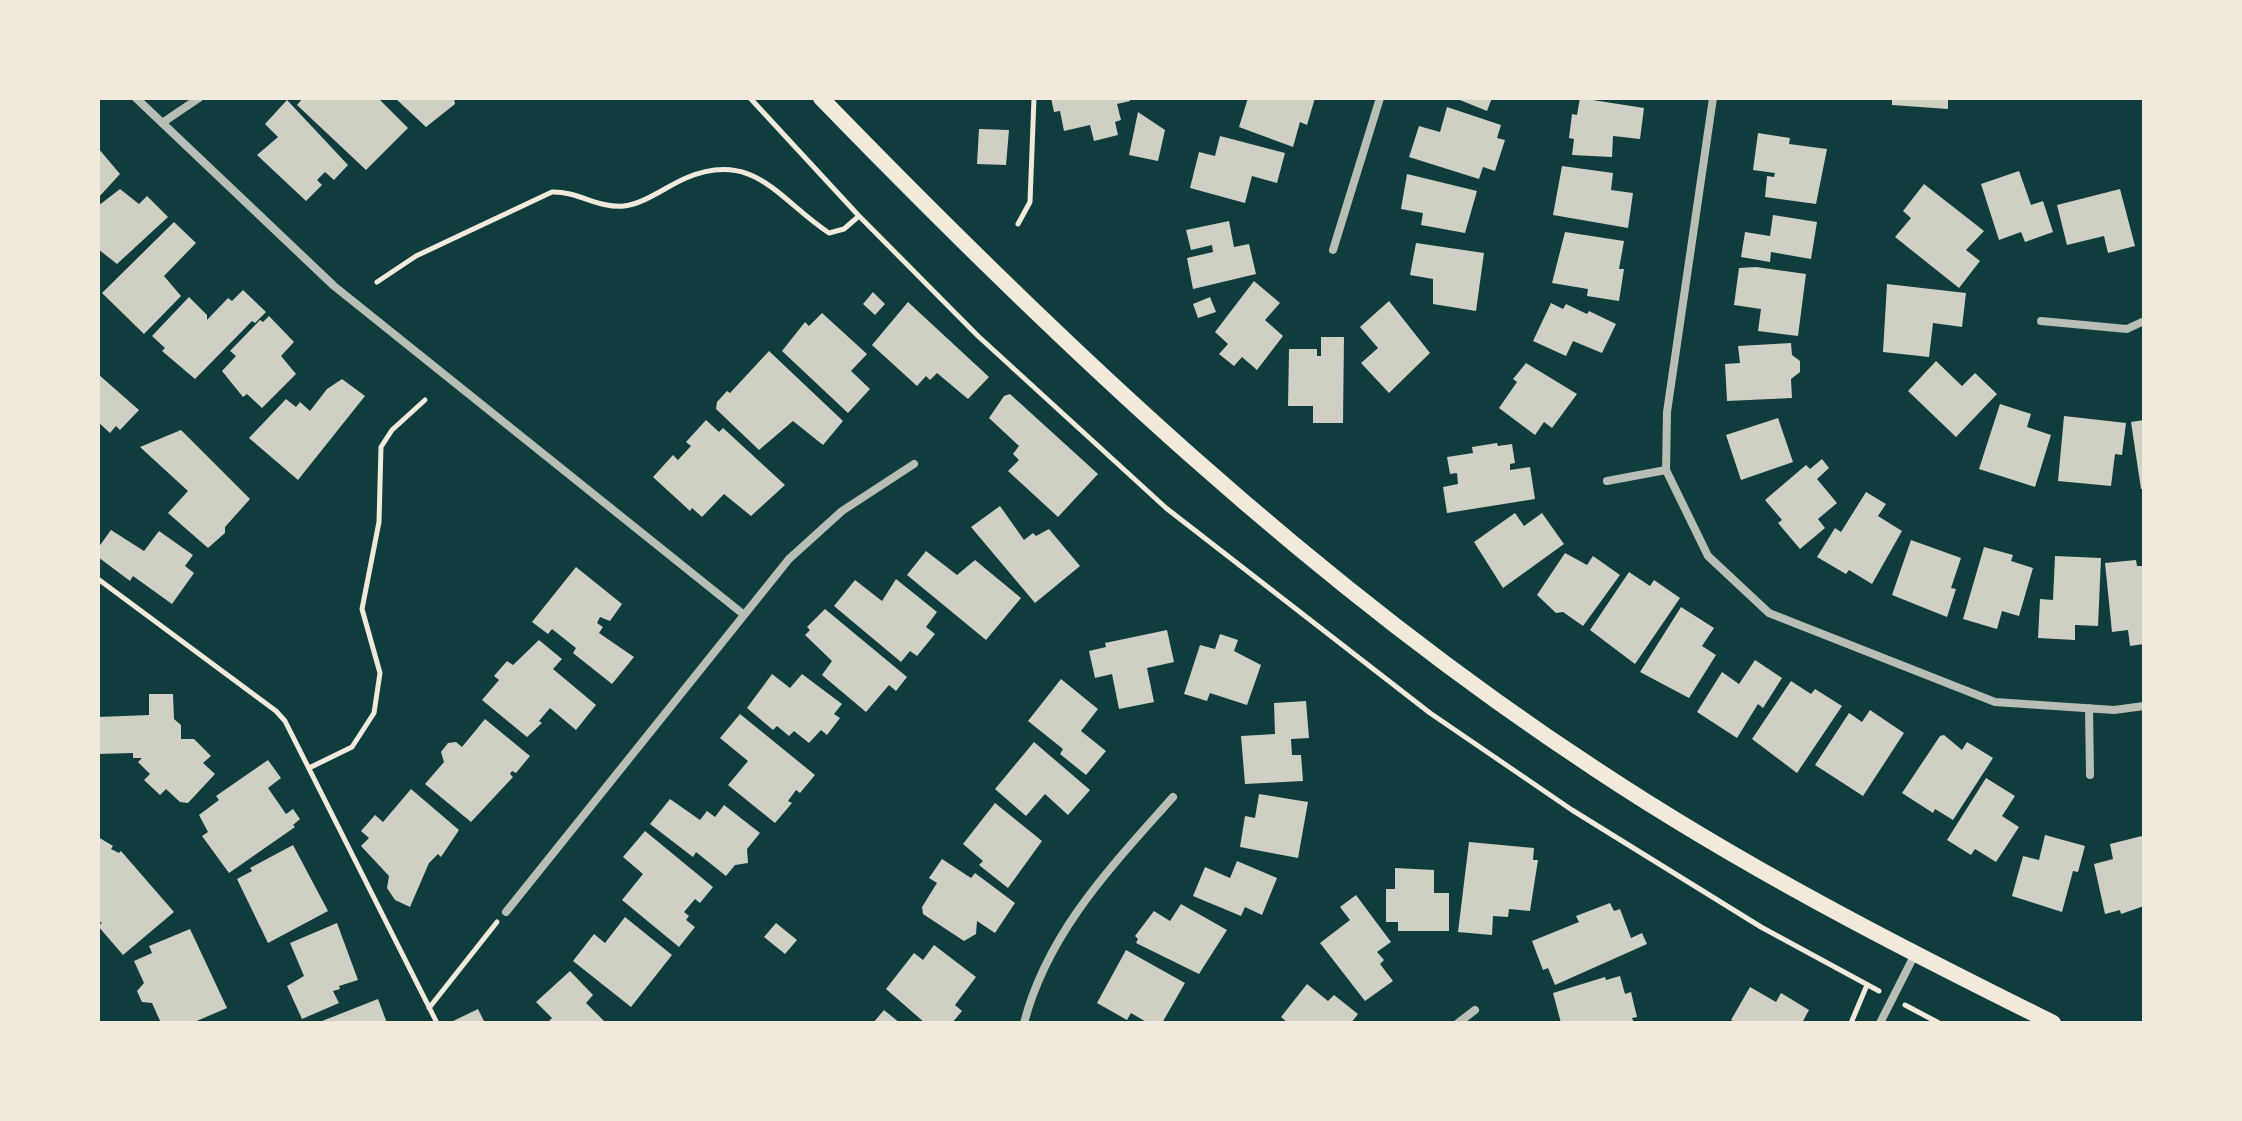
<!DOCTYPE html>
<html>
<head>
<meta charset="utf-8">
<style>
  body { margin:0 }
  #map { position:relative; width:2242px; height:1121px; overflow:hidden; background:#0f3d3e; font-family:"PT Sans Narrow",sans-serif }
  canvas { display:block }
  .frame { position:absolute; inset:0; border:100px solid #f1e9da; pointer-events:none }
</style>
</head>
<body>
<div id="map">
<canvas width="2242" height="1121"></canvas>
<div class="frame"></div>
</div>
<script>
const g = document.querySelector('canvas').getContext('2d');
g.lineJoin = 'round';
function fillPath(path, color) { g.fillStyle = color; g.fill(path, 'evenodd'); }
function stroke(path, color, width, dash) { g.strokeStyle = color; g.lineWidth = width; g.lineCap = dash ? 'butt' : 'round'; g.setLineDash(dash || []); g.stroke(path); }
fillPath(new Path2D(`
  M303,98H378L408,128L366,170L297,105Z
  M395,98H454L455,104L426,127Z
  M1051,98H1129L1130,101L1117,104L1121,120L1115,122L1118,135L1094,141L1090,125L1064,131L1060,111L1054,112Z
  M1248,98H1315L1307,125L1300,122L1293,147L1239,127Z
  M1455,98H1492L1487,111Z
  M1580,98L1644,108L1640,139L1613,136L1612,157L1572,155L1574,139L1569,138L1572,114L1577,115Z
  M1892,98H1948V109L1892,105Z
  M287,100L348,165L334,180L325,172L317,180L322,185L306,201L257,155L278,137L265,124Z
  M1447,107L1501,125L1497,138L1505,140L1495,171L1483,167L1479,179L1409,157L1419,126L1440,132Z
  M1138,112L1165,130L1158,161L1129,155Z
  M979,129L1009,130L1006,165L977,164Z
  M1758,133L1790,138L1789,144L1827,149L1816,204L1765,197L1767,176L1774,177L1775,173L1753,170Z
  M1220,136L1285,153L1277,183L1252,176L1245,203L1190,188L1199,152L1215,156Z
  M98,148L120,174L98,198Z
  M1562,166L1613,173L1611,190L1633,193L1628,228L1553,215Z
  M2019,171L2031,205L2043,201L2053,232L2025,242L2021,232L1999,240L1981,184Z
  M1407,174L1477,191L1465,233L1421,225L1423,213L1401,209Z
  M1924,184L1984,231L1966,250L1980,261L1959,288L1895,237L1911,218L1903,211Z
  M120,189L139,204L147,196L168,217L117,264L98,249V206Z
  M2120,189L2135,246L2108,253L2104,236L2067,245L2057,205Z
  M1773,215L1817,222L1811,259L1771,252L1770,262L1741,257L1745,232L1770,236Z
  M1229,221L1234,247L1249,244L1256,274L1193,289L1187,258L1213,252L1212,245L1191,250L1186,230Z
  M174,222L196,243L164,276L181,296L144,334L102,293Z
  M1565,232L1624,241L1619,269H1624L1619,301L1587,296L1588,289L1552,283Z
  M1416,243L1484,253L1476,311L1433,304V279L1410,275Z
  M1756,267L1806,274L1798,336L1758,331L1761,309L1734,305L1739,268Z
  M1254,281L1280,303L1265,320L1283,336L1257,370L1242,357L1234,366L1219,354L1228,344L1215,332Z
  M1887,284L1966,293L1962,327L1933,323L1929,357L1883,352Z
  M243,290L266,312L255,323L252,321L195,379L162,351L165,348L152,336L189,297L207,315V320L228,298L232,301Z
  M873,292L885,304L875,315L863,304Z
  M1210,297L1216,312L1198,318L1193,304Z
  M1389,301L1430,353L1389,393L1361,363L1378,348L1360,327Z
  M908,302L989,377L968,399L937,373L930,380L926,376L917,386L872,345Z
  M1551,303L1563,309L1566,304L1587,314L1589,311L1616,324L1602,353L1573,341L1566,356L1533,341Z
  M822,313L867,354L851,371L870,389L848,413L782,351L805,322L809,326Z
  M269,316L294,342L281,356L296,374L262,408L247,394L243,397L222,371L236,356L230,351L260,320L263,322Z
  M1321,337H1344L1343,423H1313V406H1288L1289,349H1317V356H1321Z
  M1791,343L1792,355L1800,361V372L1791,379L1792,398L1727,401L1725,364L1740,363L1738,346Z
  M769,351L843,421L823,445L793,421L759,450L716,409L717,402L727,391L730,393Z
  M1936,361L1962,386L1975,373L1997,394L1956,437L1908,391Z
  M1526,363L1577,394L1552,428L1544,422L1535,435L1499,408L1517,382L1513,379Z
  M98,374L139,410L120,430L116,426L110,433L98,422Z
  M342,379L365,396L298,480L249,438L286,399L296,407L300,402L310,411L327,389Z
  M1010,394L1098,474L1058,517L1008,471L1019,460L1013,454L1019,446L989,418L1004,396Z
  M2000,404L2031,414L2027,427L2051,435L2035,487L1979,469Z
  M2064,416L2126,423L2122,455L2115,454L2111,486L2058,481Z
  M1778,418L1793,462L1741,480L1726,435Z
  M706,420L719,432L723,428L785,485L751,516L724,494L702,517L692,508L690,511L653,477L673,455L678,460L691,446L686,442Z
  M2144,420V489H2141L2131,422Z
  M181,430L250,499L225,527V533L208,548L168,513L188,491L140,447Z
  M1497,443L1498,446L1512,444L1515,463L1510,464V470L1530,467L1535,499L1447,513L1443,487L1458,484L1457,473L1450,474L1447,457L1473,453L1472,447Z
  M1822,459L1829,468L1817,479L1837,503L1818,519L1825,528L1800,549L1778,523L1782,520L1765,500L1806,465L1810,469Z
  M1866,492L1886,504L1878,516L1902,531L1872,584L1849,570L1846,574L1817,557L1835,528L1841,532Z
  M1000,506L1024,540L1033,533L1036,536L1049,529L1080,566L1035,603L971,527Z
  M1515,513L1524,526L1542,513L1564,544L1503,588L1474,542Z
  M111,530L144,551L159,531L193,555L185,566L194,573L172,604L133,576L130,581L98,557V548Z
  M1911,540L1961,558L1951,588L1956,589L1947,617L1892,595Z
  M1984,547L2013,555L2011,561L2033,568L2019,616L2002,611L1997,629L1963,619Z
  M926,551L957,575L975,560L1021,598L986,640L907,575Z
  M1565,553L1587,565L1593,556L1620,575L1583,626L1563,612L1556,613L1537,595Z
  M2055,556L2101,558L2098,626L2075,625V640L2038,638L2040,599L2053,600Z
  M2136,560L2137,566H2144V644L2130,646L2128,630L2112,632L2105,563Z
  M576,567L622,604L610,621L600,617L597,623L603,627L599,633L634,657L612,684L573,653L576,648L552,629L548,634L532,622Z
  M1629,572L1650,586L1654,580L1680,598L1635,664L1590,630Z
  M896,579L937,612L926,627L935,634L917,656L910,651L901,662L834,606L855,580L882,601Z
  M1681,607L1714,628L1702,646L1716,655L1689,698L1640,672Z
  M825,609L907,677L896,691L889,685L866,712L822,675L832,661L805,635L810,630L807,627Z
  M1167,630L1174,662L1147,668L1154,702L1119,709L1112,674L1095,678L1089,651L1106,647L1105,643Z
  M1220,634L1238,640L1234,651L1261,665L1247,705L1210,693L1207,701L1184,694L1200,645L1215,649Z
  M539,640L562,659L553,669L596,705L576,730L550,708L539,721L542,723L527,737L482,700L499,680L494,676L507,661L513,665Z
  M1755,660L1782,678L1763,708L1758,704L1737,738L1697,712L1722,672L1739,684Z
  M772,674L790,688L802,674L842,704L834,714L840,718L827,735L821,730L809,743L794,731L789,736L777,726L773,730L747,708Z
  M1061,679L1098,709L1081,731L1106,751L1086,775L1060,754L1063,749L1028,721Z
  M1791,681L1811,694L1815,689L1842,706L1797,773L1752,739Z
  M149,694H173L174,719L181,725V739H194L211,756L203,763L215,774L188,803L180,802L166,789L160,795L144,780L150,774L138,762L142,758H133V753L98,754V717L149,715Z
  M1306,701L1309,738L1291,739L1292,755H1301L1303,781L1245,784L1241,736L1275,734L1274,703Z
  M1870,710L1904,733L1863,796L1815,765L1849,713L1862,722Z
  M740,714L815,775L800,793L796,790L788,801L792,803L775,823L728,785L748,761L720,738Z
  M485,719L530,756L516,773L512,771L510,774L513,777L471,822L425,784L444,762L441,752L448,743L456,742L462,747Z
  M1944,735L1962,750L1967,742L1993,758L1953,820L1935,809L1933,813L1902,793L1940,736Z
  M1034,742L1090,790L1068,815L1045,794L1026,816L995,789Z
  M268,760L281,778L268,788L286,814L293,809L300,819L293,825L295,827L229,873L202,836L208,832L199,815L219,800L216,796Z
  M1986,778L2015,796L2002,816L2019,827L1996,862L1975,849L1971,855L1947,840Z
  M411,789L459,830L441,857L438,854L429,863L410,907L395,900L387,888L389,876L361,846L369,838L361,831L375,815L383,822Z
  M1259,794L1308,802L1298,858L1240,847L1245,816L1255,818Z
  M670,799L700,820L707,811L715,817L724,805L760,833L747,849L748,863L735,865L726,876L696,852L693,857L650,824Z
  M995,803L1042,841L1008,888L979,865L983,861L963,844Z
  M645,831L713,887L700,903L695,899L684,912L689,916L686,920L695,927L679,947L622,900L643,874L623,857Z
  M2045,835L2085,846L2078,872L2073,871L2062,912L2012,896L2023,856L2039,860Z
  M2142,836L2144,906L2121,914L2120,910L2105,914L2094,864L2113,859L2110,844Z
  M98,837L113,846L111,849L119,853L121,851L174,912L123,955L98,926L102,923L98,921Z
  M1469,842L1534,848L1533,860H1538L1530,911L1509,909L1508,917L1493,916L1492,935L1458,932Z
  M293,845L328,911L268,943L237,879L252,871L250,868Z
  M942,859L971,878L975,873L1015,903L995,933L977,921L976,934L964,941L923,914L922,907L937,883L929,878Z
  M1237,861L1277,878L1262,915L1245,907L1241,916L1193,896L1205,867L1230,878Z
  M1395,868L1434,870V893H1449V931H1398V922H1386V889H1395Z
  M1356,895L1391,942L1377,952L1384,960L1380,964L1393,981L1365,1001L1320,943L1350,920L1340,907Z
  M1610,903L1614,911L1620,909L1631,938L1642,933L1647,944L1555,985L1548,968L1543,970L1532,941L1579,922L1576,916Z
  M1181,904L1227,930L1199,974L1136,943L1138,939L1135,936L1154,911L1170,921Z
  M625,917L672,955L631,1007L573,961L594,934L605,943Z
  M337,923L358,980L339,986L340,989L333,991L339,1003L302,1019L287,986L304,976L290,943Z
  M776,923L797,940L785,954L764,937Z
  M190,929L227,1008L192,1023H161L152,1003L142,1002L137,991L144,983L134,961L152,953L149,946Z
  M934,945L976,977L955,1005L962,1011L952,1023H925L886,989L914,953L923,960Z
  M1126,950L1185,983L1162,1023H1148L1131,1013L1127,1020L1097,1003Z
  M570,971L593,995L586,1003L606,1023H547L552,1018L536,1002Z
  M1620,976L1625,994L1631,992L1637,1017L1632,1018L1634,1023H1561L1553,993L1605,977L1606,980Z
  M1307,984L1328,1001L1334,995L1358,1014L1351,1023H1288L1281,1017Z
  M1750,987L1776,1002L1781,993L1809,1010L1802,1023H1736L1731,1020Z
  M378,999L387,1023H317Z
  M478,1009L485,1023H449Z
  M884,1010L900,1023H873Z`), '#cfcfc3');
stroke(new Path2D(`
  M750,98L859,216L978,336L1166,508L1430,713L1572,810L1761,927L1879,991
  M1018,224L1030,202L1034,98
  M377,282L416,256L552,192C577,191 600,209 624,206C644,204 667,186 686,178C754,149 779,200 829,233L844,229L859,216
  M98,579L276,711L285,721L437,1023
  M309,768L352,747L374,713L380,673L362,609L379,522L381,447L392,430L425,400
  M1905,1005L1939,1023
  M429,1008L497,922
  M1851,1023L1867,985`), '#f1e9da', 5);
stroke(new Path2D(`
  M136,98L334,286L743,614
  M1713,98L1667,412L1666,470L1708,556L1769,613L1995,702L2114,710L2144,706
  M162,123L199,98
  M1333,250L1380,98
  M2041,321L2127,329L2144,321
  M1607,481L1666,470
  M2089,708L2090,775
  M506,912L789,559L842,511L914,464
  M1024,1023C1048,931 1112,866 1173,797
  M1458,1023L1475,1010
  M1880,1023L1915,954`), '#b8beb3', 8);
stroke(new Path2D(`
  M821,98C1059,343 1310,582 1597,770C1742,866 1897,946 2053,1023`), '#f1e9da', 16);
</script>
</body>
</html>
